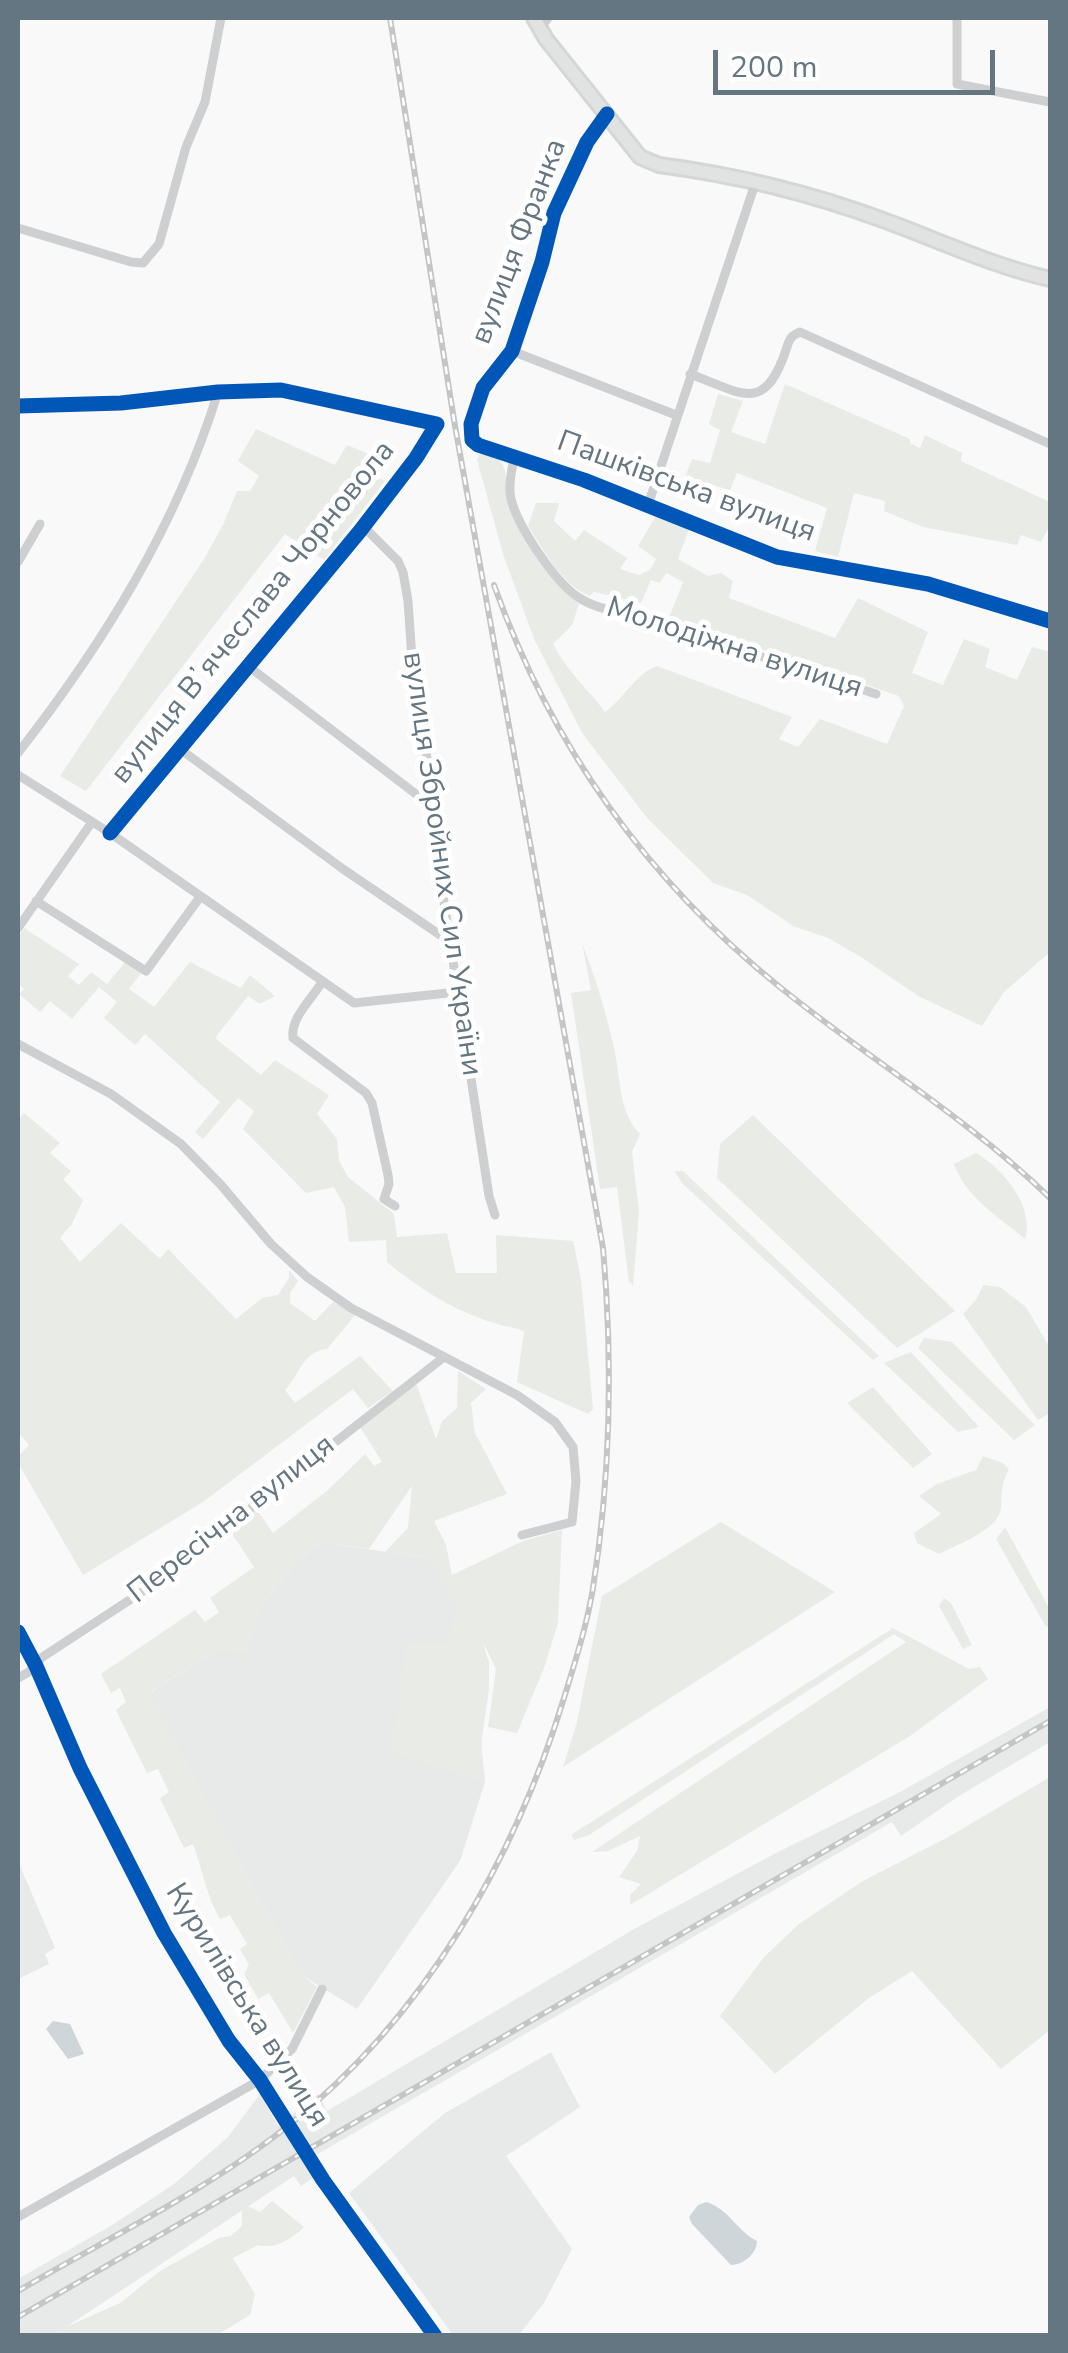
<!DOCTYPE html>
<html>
<head>
<meta charset="utf-8">
<style>
  body { margin:0 }
  #map { position:relative; width:1068px; height:2353px; overflow:hidden; background:#f9f9f9; font-family:"Nunito Sans",sans-serif }
  canvas { display:block }
  .frame { position:absolute; inset:0; border:20px solid #657683; pointer-events:none }
  .scale { position:absolute; left:713px; top:50px; width:282px; height:45px; box-sizing:border-box; border:5px solid #657683; border-top:0; padding-left:12px; font-size:30px; line-height:35px; white-space:nowrap; color:#657683; -webkit-text-stroke:8px #fff; paint-order:stroke }
</style>
</head>
<body>
<div id="map">
<canvas width="1068" height="2353"></canvas>
<div class="frame"></div>
<div class="scale">200 m</div>
</div>
<script>
const g = document.querySelector('canvas').getContext('2d');
g.lineJoin = 'round';
function fillPath(path, color) { g.fillStyle = color; g.fill(path, 'evenodd'); }
function stroke(path, color, width, dash) { g.strokeStyle = color; g.lineWidth = width; g.lineCap = dash ? 'butt' : 'round'; g.setLineDash(dash || []); g.stroke(path); }
function label(font, color, halo, rows, align = 'center') {
  g.font = font + ' "Nunito Sans",sans-serif'; g.lineWidth = 10; g.setLineDash([]); g.textBaseline = 'middle'; g.strokeStyle = halo; g.fillStyle = color; for (const [text, x, y, turn = 0] of rows) {
    g.save(); g.translate(x, y); g.rotate((+turn || 0) * Math.PI / 180); g.textAlign = isNaN(turn) ? turn : align; if (halo) g.strokeText(text, 0, 0); g.fillText(text, 0, 0); g.restore();
  }
}
fillPath(new Path2D(`
  M320,1542L440,1560L489,1661V1689L481,1744L485,1782L460,1861L357,2009L303,1976L243,1870L150,1693L217,1649L246,1653L262,1604L294,1566Z
  M1050,1707V1742L959,1796L901,1836L892,1822L316,2155L324,2171L301,2186L294,2176L54,2335H18V2279L112,2225L174,2184L228,2137L260,2094L278,2126L318,2094L327,2111L636,1928L776,1853L900,1792Z
  M18,1861L55,1948L45,1954L49,1964L18,1979Z
  M551,2052L580,2107L506,2156L572,2249L544,2303L519,2335H453L349,2193L445,2113Z`), '#e8e9e9');
fillPath(new Path2D(`
  M785,384L910,439V443L920,448L925,435L962,453L961,461L1050,502V525L1041,542L1021,535L1017,545L923,527L884,511L885,501L854,493L838,557L815,551L827,508L737,473L730,490L685,477L692,459L710,463L720,430L709,424L718,394L743,401L731,432L765,444Z
  M256,429L335,465L347,445L374,456L367,471L385,481L324,560L285,534L86,791L60,776L204,559L223,525L237,491H250L259,476L238,461Z
  M491,452C514,466 502,492 512,515C527,548 553,579 579,604L572,625L553,644C566,670 588,689 605,712C624,699 635,674 657,666L792,717L779,739L798,747L820,719L887,744L904,706L899,696L669,618L683,582L666,573L660,583L651,580L641,603L594,592L590,596C562,586 544,550 528,526L536,503H559L554,521L575,541L584,530L627,558L620,569L639,575L650,570L656,559L638,546L656,516L690,527L678,559L708,576L721,573L733,581L729,598L835,638L858,598L928,632L912,673L943,685L964,639L990,649L985,667L1017,680L1032,647L1050,652V952L1004,992L982,1026L918,996L861,957L828,938L793,926L747,895L713,883L648,819L582,733L535,641L504,557L477,460L479,454Z
  M24,928L79,964L68,976L79,985L91,972L107,984L126,961L142,972L129,989L154,1007L190,962L241,988L250,975L275,996L260,1004L248,996L215,1038L261,1075L275,1060L329,1095L317,1114L337,1139L339,1161L348,1177L394,1214L397,1237L447,1233L456,1273H497L496,1235L573,1241L581,1279L593,1409L588,1414L517,1382L524,1331C512,1327 498,1325 485,1320C449,1308 416,1286 387,1262L386,1240L349,1242L345,1207L334,1187L306,1193L243,1129L254,1111L238,1098L203,1139L195,1132L220,1102L145,1034L135,1045L104,1018L117,1002L99,987L72,1019L50,1001L40,1012L19,994L24,989L18,983V938Z
  M582,943C595,976 605,1009 613,1043C621,1074 617,1111 640,1134L632,1152L639,1211L633,1286L629,1281L617,1187L600,1189L571,993L591,990Z
  M24,1113L60,1143L50,1153L71,1171L63,1179L83,1200L72,1224L60,1238L80,1262L121,1223L160,1259L168,1249L236,1319L262,1298L278,1295L289,1278V1270L298,1281L290,1293V1303L315,1321L333,1302L356,1314L327,1349C303,1351 300,1374 285,1390L295,1403L360,1356L393,1391L368,1408L353,1389L203,1502L83,1575L18,1463V1457L29,1445L18,1432V1120Z
  M753,1115L955,1311L897,1348L717,1178L720,1144Z
  M976,1153C1003,1169 1035,1206 1025,1239C999,1217 966,1198 954,1164Z
  M674,1171H683L879,1356L873,1360L683,1184Z
  M983,1285L1000,1287L1026,1307L1050,1348V1413L1038,1420L963,1314L976,1300Z
  M924,1338L952,1342L1035,1425L1014,1440L918,1348Z
  M911,1352L979,1427L958,1432L884,1363Z
  M458,1371L486,1389L471,1403L475,1433L507,1494L434,1521L446,1545L452,1575L523,1541L562,1530L558,1623L544,1668L517,1733L488,1727L496,1669L483,1642C494,1676 484,1706 482,1740C481,1754 484,1768 485,1782L391,1753L406,1644H447L455,1605L439,1573L422,1557L385,1552L408,1528L412,1486L369,1549L320,1542L294,1566L262,1604L246,1654L217,1649L151,1692L243,1870L303,1976L317,1987L293,2033L269,1993L258,1999L244,1974L249,1965L240,1949L247,1944L230,1915L220,1919C206,1895 203,1871 193,1844L184,1848L160,1798L169,1792L158,1769L147,1773L116,1710L126,1702L120,1688L111,1693L101,1674L195,1610L205,1622L219,1612L210,1598L254,1567L227,1526L253,1504L273,1533L328,1490L365,1454L374,1466L382,1462L360,1427L416,1383L436,1439L442,1421L457,1408Z
  M873,1387L932,1454L913,1468L847,1403Z
  M983,1456L1003,1463L1009,1469C1001,1484 1002,1491 1001,1507C999,1531 957,1544 939,1554L917,1543L914,1533L941,1514L919,1496L937,1484L976,1470Z
  M721,1522L835,1592L563,1767L577,1722L602,1596Z
  M1005,1527L1050,1610V1624L1046,1627L996,1539Z
  M944,1598L951,1603L972,1645L963,1649L939,1606Z
  M893,1628L969,1669L980,1667L988,1679L910,1736L630,1905V1895L641,1884L619,1877L637,1851L640,1836L608,1851L592,1852L906,1642L894,1634L589,1835L574,1840L571,1835Z
  M1050,1777V2030L1001,2069L912,1971L869,1998L775,2074L720,2016L764,1957L799,1924L861,1882L950,1836Z
  M272,2201L304,2227C292,2239 274,2250 258,2245L233,2258L255,2294L250,2315L217,2335H48L120,2303L160,2271L219,2238L231,2236L242,2226V2210L248,2206L260,2212Z`), '#e8ebe6');
fillPath(new Path2D(`
  M53,2021L70,2024L84,2054L68,2059L46,2029Z
  M706,2202C728,2208 737,2231 757,2241C757,2253 744,2265 731,2265L692,2224L689,2217L698,2205Z`), '#ced6d9');
const secondary = new Path2D(`
  M534,18L546,39L640,157L659,165C736,175 810,193 883,220C938,240 993,266 1050,279`);
stroke(secondary, '#d5d6d7', 18);
stroke(new Path2D(`
  M957,18V84L1050,102
  M541,27L548,18
  M607,114L587,142L554,213L542,262L512,351L483,388L471,424L472,440L478,445L584,480L777,557L928,584L1050,621
  M18,228L131,262L143,263L159,244L186,147L205,102L221,18
  M512,351L676,415
  M690,374C742,393 764,415 786,350C789,340 790,336 800,332L1050,444
  M18,406L121,403L218,392L281,390L437,424L416,458L360,531L110,833
  M515,455C512,467 509,480 510,493C513,521 555,582 578,597C595,609 617,611 637,616L876,694
  M648,505L756,181
  M363,526L398,561L403,572L408,601L415,703L431,776L429,804L489,1196L495,1215
  M18,562L40,524
  M248,666L429,804
  M180,749L343,869L449,941
  M18,753C103,644 177,525 218,392
  M18,775L110,833L354,1003L457,992
  M36,901L146,971L200,897
  M18,928L92,822
  M322,982C312,999 290,1018 293,1038L366,1093L372,1103L388,1175L389,1184L384,1199L395,1206
  M18,1044L111,1094L181,1144L221,1185L271,1244L307,1277L351,1308L517,1395L555,1422L573,1447L576,1481L572,1522L522,1535
  M18,1632L36,1666L80,1768L164,1933L229,2041L260,2080L323,2180L435,2336
  M18,1678L29,1672L41,1658L154,1584L444,1357
  M18,2217L260,2080L292,2049L322,1989`), '#cecfd0', 9);
stroke(secondary, '#e1e2e2', 12);
const rail = new Path2D(`
  M494,585C551,745 648,881 781,988C869,1059 969,1119 1050,1198
  M18,2291C106,2239 210,2189 289,2125C424,2017 514,1861 564,1698C575,1662 587,1625 593,1588C611,1474 613,1362 603,1248L455,426L390,18
  M18,2317L1050,1721`);
stroke(rail, '#c3c5c6', 6);
stroke(rail, '#fff', 2.5, [8]);
stroke(new Path2D(`
  M607,114L587,142L554,213L542,262L512,351L483,388L471,424L472,440L478,445L584,480L777,557L928,584L1050,621
  M18,406L121,403L218,392L281,390L437,424L416,458L360,531L110,833
  M18,1632L36,1666L80,1768L164,1933L229,2041L260,2080L323,2180L435,2336`), '#0057b8', 15);
label('30px', '#657683', '#fff', [
  ["вулиця Франка",520,242,-69],
  ["Пашківська вулиця",686,488,20],
  ["вулиця Вʼячеслава Чорновола",254,613,-51],
  ["Молодіжна вулиця",734,649,18],
  ["вулиця Збройних Сил України",441,864,82],
  ["Пересічна вулиця",232,1520,-38],
  ["Курилівська вулиця",246,2006,58]
]);
</script>
</body>
</html>
